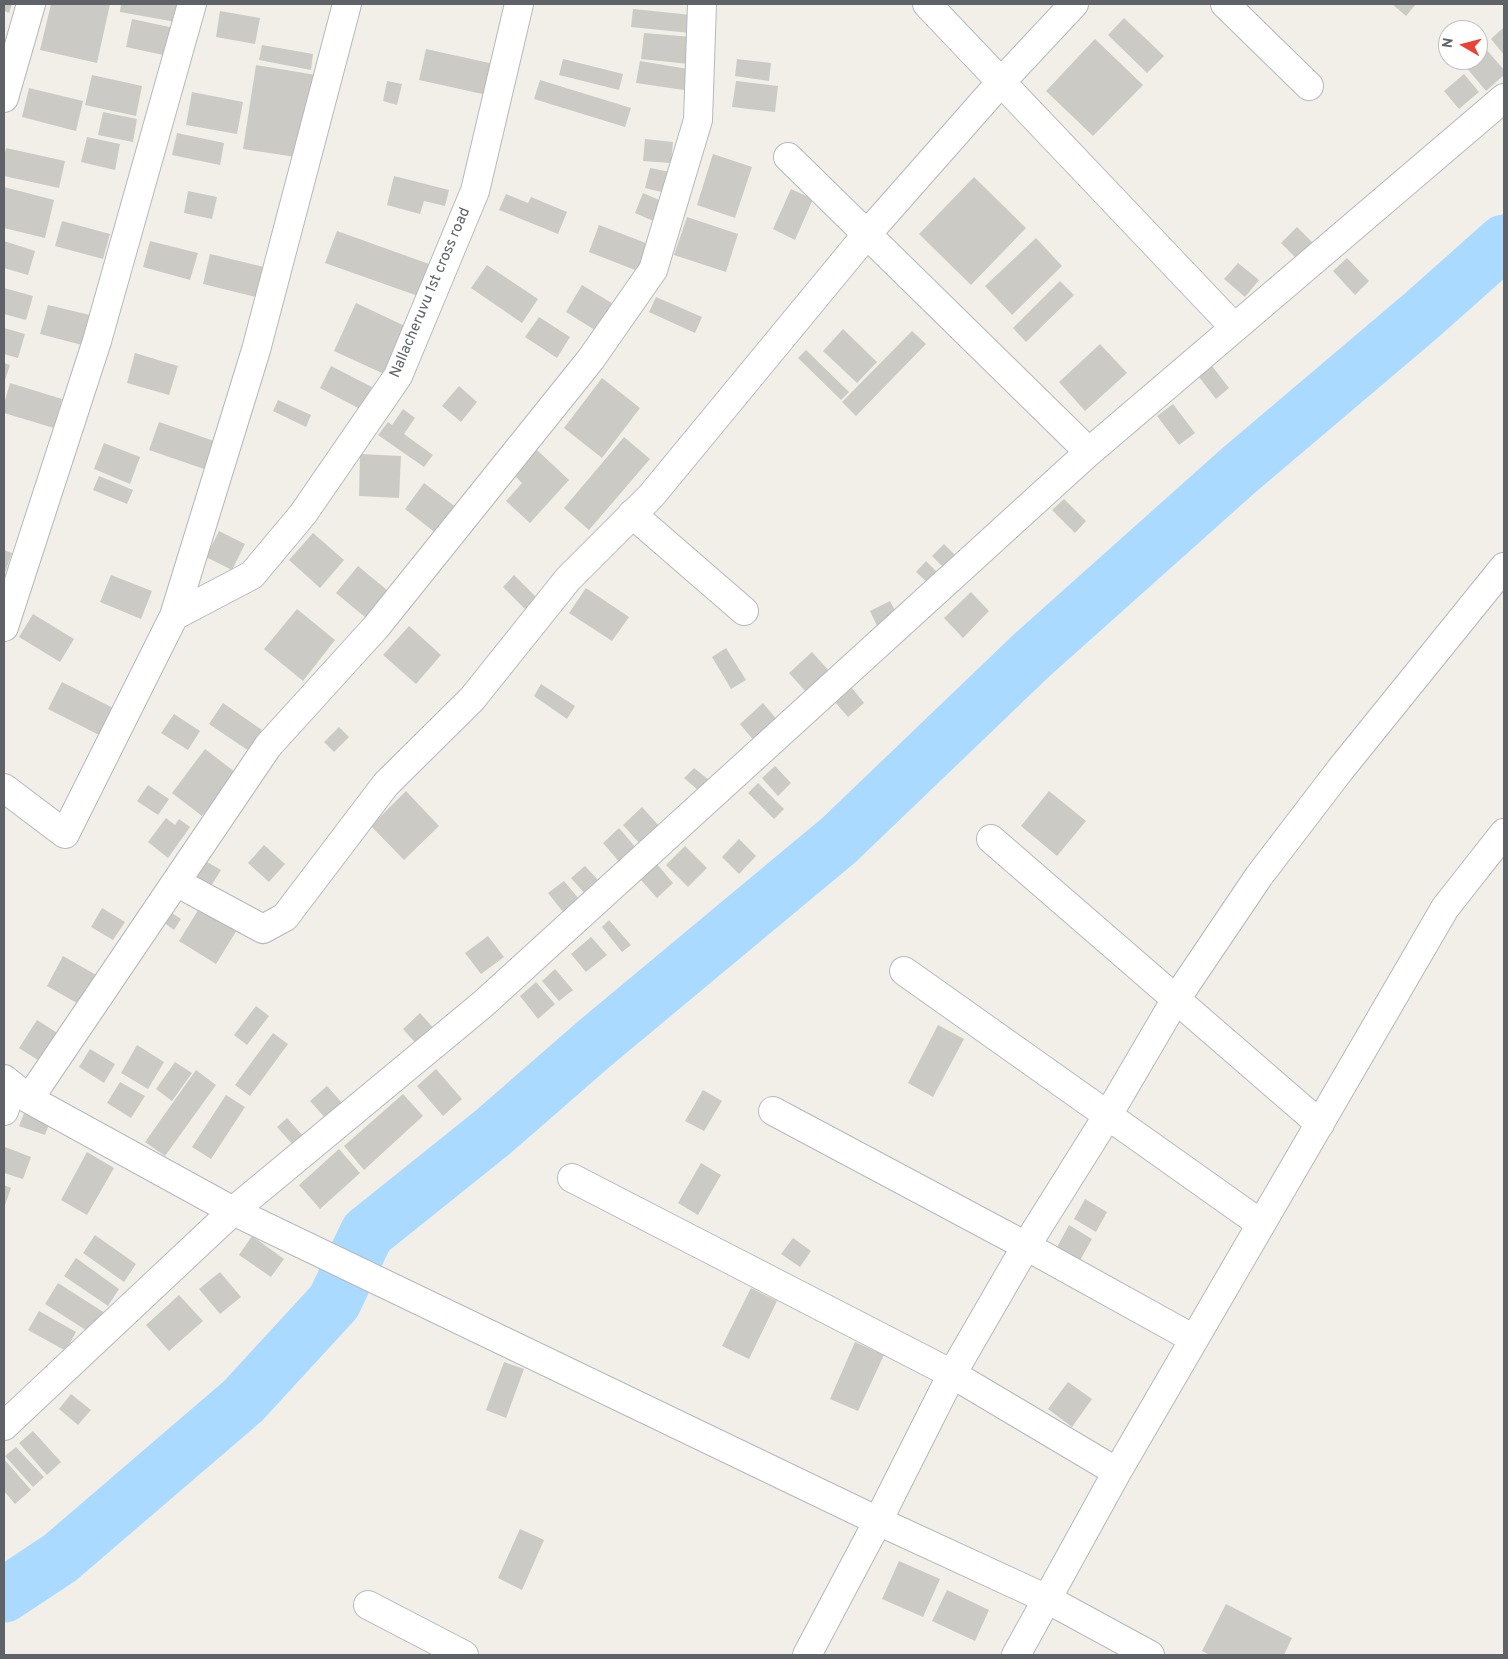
<!DOCTYPE html>
<html>
<head>
<meta charset="utf-8">
<style>
  body { margin:0 }
  #map { position:relative; width:1508px; height:1659px; overflow:hidden; background:#f1efe8; font-family:Overpass,sans-serif }
  canvas { display:block }
  .frame { position:absolute; inset:0; border:5px solid #5f6368; pointer-events:none }
  .north { position:absolute; left:1438px; top:20px; width:50px; height:50px; box-sizing:border-box; background:#fff; border:1px solid #bfc1c3; border-radius:50%; rotate:278deg; font-size:14px; font-weight:700; line-height:20px; text-align:center; color:#5f6368 }
  .north::after { content:''; display:block; margin:auto; width:18px; height:22px; background:#ea4335; clip-path:polygon(50% 0,100% 100%,50% 72%,0 100%) }
</style>
</head>
<body>
<div id="map">
<canvas width="1508" height="1659"></canvas>
<div class="frame"></div>
<div class="north">N</div>
</div>
<script>
const g = document.querySelector('canvas').getContext('2d');
g.lineJoin = 'round';
function stroke(path, color, width, dash) { g.strokeStyle = color; g.lineWidth = width; g.lineCap = dash ? 'butt' : 'round'; g.setLineDash(dash || []); g.stroke(path); }
function fillPath(path, color) { g.fillStyle = color; g.fill(path, 'evenodd'); }
function label(font, color, halo, rows, align = 'center') {
  g.font = font + ' Overpass,sans-serif'; g.lineWidth = 4; g.setLineDash([]); g.textBaseline = 'middle'; g.strokeStyle = halo; g.fillStyle = color; for (const [text, x, y, turn = 0] of rows) {
    g.save(); g.translate(x, y); g.rotate((+turn || 0) * Math.PI / 180); g.textAlign = isNaN(turn) ? turn : align; if (halo) g.strokeText(text, 0, 0); g.fillText(text, 0, 0); g.restore();
  }
}
stroke(new Path2D(`
  M4,1595L60,1558L243,1401L334,1302L367,1233L493,1132L594,1044L839,840L1032,655L1238,471L1422,315L1504,242`), '#aadaff', 55);
fillPath(new Path2D(`
  M4,4H12L9,13L4,11Z
  M51,4H110L97,63L40,50Z
  M121,4H179L176,22L120,12Z
  M1392,4H1416L1406,16Z
  M633,9L692,15L690,33L631,27Z
  M220,11L260,18L255,44L216,37Z
  M1124,18L1164,56L1147,73L1108,35Z
  M132,19L174,28L168,56L126,47Z
  M1504,27V55L1491,39Z
  M644,33L692,37L689,64L641,59Z
  M1095,39L1143,85L1093,136L1046,91Z
  M262,45L313,54L311,70L259,60Z
  M1485,48L1504,70V75L1486,91L1465,66L1472,60H1478V54Z
  M426,49L494,64L487,95L419,80Z
  M563,59L623,74L619,90L559,75Z
  M737,59L771,63L769,81L735,76Z
  M640,61L688,69L684,90L636,83Z
  M256,65L316,75L302,158L243,149Z
  M1464,74L1479,92L1459,109L1444,91Z
  M92,75L142,86L136,116L85,105Z
  M540,80L631,108L625,127L534,99Z
  M387,81L402,84L397,105L383,101Z
  M736,81L778,86L775,112L732,107Z
  M29,88L83,101L76,131L22,117Z
  M192,92L243,102L237,134L186,125Z
  M103,112L137,119L133,142L98,135Z
  M177,133L224,143L220,165L172,155Z
  M87,137L120,144L115,170L81,162Z
  M645,139L673,142L671,163L643,161Z
  M6,148L65,161L59,188L4,176V158Z
  M713,154L752,167L735,218L697,205Z
  M650,168L675,173L670,194L645,188Z
  M394,176L449,190L445,206L424,201L420,214L387,205Z
  M974,177L1026,228L971,285L919,234Z
  M4,187L54,200L45,238L4,228Z
  M791,189L813,199L795,240L773,229Z
  M188,191L217,197L212,219L184,213Z
  M643,193L666,203L658,223L635,213Z
  M506,194L528,203L531,197L567,212L558,234L499,210Z
  M687,217L738,234L726,272L674,255Z
  M62,221L110,234L103,259L55,246Z
  M599,225L651,245L640,272L589,252Z
  M1297,227L1313,243L1297,259L1281,243Z
  M337,231L429,264L418,296L325,263Z
  M1036,238L1062,266L1012,315L985,286Z
  M4,241L35,251L28,275L4,268Z
  M150,241L198,253L190,280L143,267Z
  M210,254L268,268L260,298L203,284Z
  M1347,258L1369,281L1355,295L1333,271Z
  M1238,263L1259,280L1245,297L1224,279Z
  M487,265L538,299L522,323L471,288Z
  M1060,281L1074,295L1026,342L1013,328Z
  M582,285L615,305L598,332L566,312Z
  M4,288L33,296L26,320L4,314Z
  M656,297L702,317L695,333L649,312Z
  M356,303L407,327L384,374L334,351Z
  M48,305L90,315L82,345L40,334Z
  M539,317L570,337L557,358L525,337Z
  M4,328L25,334L18,358L4,354Z
  M843,329L877,362L857,383L823,351Z
  M912,331L926,344L856,416L842,402Z
  M1100,344L1127,373L1085,411L1059,382Z
  M806,350L849,392L841,400L798,358Z
  M135,353L178,366L169,395L127,383Z
  M4,363L10,365L4,383Z
  M331,366L372,387L360,409L320,388Z
  M1212,366L1229,388L1216,399L1199,377Z
  M602,378L640,408L602,458L564,428Z
  M10,383L62,399L54,428L4,413V404Z
  M459,386L477,402L461,422L442,406Z
  M278,400L311,415L306,427L273,411Z
  M1173,404L1195,433L1179,445L1157,416Z
  M403,409L415,418L404,434L433,455L424,467L378,435L388,422L392,425Z
  M159,422L217,442L207,470L149,450Z
  M624,437L650,459L589,530L564,508Z
  M104,443L140,457L130,484L94,469Z
  M537,450L569,480L530,523L506,501L522,483L514,475Z
  M360,454L401,456L399,498L359,496Z
  M99,476L133,490L127,504L93,490Z
  M424,483L457,508L437,534L405,509Z
  M1064,499L1086,521L1075,533L1052,510Z
  M219,531L245,544L232,570L206,557Z
  M313,533L344,560L320,588L289,560Z
  M944,544L957,557L945,569L932,556Z
  M4,550L12,553L4,575Z
  M926,561L940,575L930,585L916,572Z
  M358,566L393,595L371,622L336,593Z
  M111,575L152,591L141,619L100,602Z
  M514,575L536,597L525,609L503,587Z
  M586,588L629,617L612,641L569,613Z
  M971,592L989,611L963,638L944,618Z
  M890,601L900,620L879,630L870,611Z
  M297,609L335,640L303,681L264,649Z
  M33,614L74,639L60,662L19,637Z
  M409,626L441,655L416,684L383,655Z
  M726,648L746,680L731,689L712,657Z
  M812,652L830,672L807,693L789,673Z
  M62,682L115,709L101,736L48,709Z
  M541,684L575,706L567,719L534,696Z
  M852,688L864,703L848,717L835,702Z
  M223,703L262,730L249,751L209,724Z
  M763,703L778,721L755,742L740,724Z
  M174,714L200,731L188,750L161,733Z
  M339,727L349,737L334,752L324,742Z
  M205,749L235,772L202,816L172,793Z
  M775,766L791,783L778,796L762,778Z
  M694,768L709,780L699,791L684,778Z
  M758,783L784,809L774,819L748,793Z
  M148,785L169,799L158,815L137,801Z
  M406,791L439,826L404,860L371,826Z
  M1049,791L1086,821L1057,856L1021,826Z
  M642,807L660,827L641,845L623,825Z
  M166,818L175,825L179,819L190,827L168,858L148,842Z
  M619,828L637,849L621,864L603,843Z
  M739,839L756,856L739,874L722,857Z
  M264,845L285,864L269,882L248,863Z
  M685,846L707,868L688,887L666,865Z
  M202,859L221,870L208,891L190,881Z
  M657,864L673,883L657,898L640,879Z
  M585,866L601,883L587,896L571,878Z
  M564,881L579,899L563,912L548,893Z
  M200,907L237,930L216,964L179,941Z
  M102,908L125,922L113,940L91,927Z
  M166,909L181,919L174,930L159,919Z
  M609,920L631,945L622,952L602,927Z
  M488,936L504,957L481,974L465,953Z
  M591,937L607,955L586,972L571,954Z
  M63,956L98,976L82,1006L47,986Z
  M555,969L573,990L559,1001L542,981Z
  M536,982L555,1004L538,1019L520,996Z
  M256,1006L269,1016L247,1045L234,1035Z
  M420,1013L437,1032L420,1048L403,1029Z
  M37,1020L59,1034L41,1062L19,1048Z
  M938,1025L964,1039L933,1097L908,1083Z
  M273,1033L288,1044L250,1096L235,1085Z
  M137,1045L164,1062L148,1089L121,1073Z
  M90,1049L115,1064L104,1083L79,1067Z
  M175,1062L192,1073L172,1101L156,1089Z
  M436,1069L462,1099L443,1116L417,1086Z
  M196,1070L216,1085L165,1156L145,1142Z
  M120,1082L145,1096L131,1118L107,1103Z
  M327,1086L345,1106L328,1121L310,1101Z
  M703,1090L722,1101L704,1131L685,1121Z
  M403,1094L423,1116L364,1170L344,1146Z
  M226,1095L245,1107L211,1159L192,1147Z
  M27,1106L52,1116L45,1135L19,1126Z
  M287,1118L305,1138L295,1147L277,1127Z
  M5,1147L31,1157L23,1179L4,1173V1152Z
  M339,1149L360,1173L320,1209L299,1185Z
  M87,1152L114,1168L87,1215L61,1200Z
  M701,1163L721,1175L698,1215L678,1203Z
  M4,1185L11,1188L4,1208Z
  M1085,1199L1107,1212L1096,1232L1074,1219Z
  M1069,1225L1092,1239L1079,1262L1056,1249Z
  M95,1235L136,1264L124,1282L83,1253Z
  M252,1236L284,1259L271,1277L239,1255Z
  M793,1238L811,1251L800,1267L781,1254Z
  M76,1258L119,1289L108,1306L64,1276Z
  M220,1272L241,1297L220,1314L199,1289Z
  M58,1283L105,1313L92,1334L45,1304Z
  M751,1288L777,1301L749,1359L722,1346Z
  M179,1295L203,1321L169,1351L146,1325Z
  M39,1311L76,1332L66,1351L28,1330Z
  M855,1342L884,1355L858,1411L830,1399Z
  M504,1362L524,1369L506,1418L486,1410Z
  M1068,1382L1092,1399L1072,1427L1048,1409Z
  M71,1394L91,1410L78,1425L59,1409Z
  M33,1431L61,1462L47,1475L19,1443Z
  M16,1447L44,1477L33,1487L5,1456Z
  M4,1459L31,1490L15,1504L4,1491Z
  M520,1529L544,1540L522,1590L498,1578Z
  M899,1561L940,1579L923,1617L882,1599Z
  M947,1590L989,1610L975,1641L932,1621Z
  M1226,1604L1292,1638L1284,1655H1210L1202,1651Z`), '#cccac5');
const street = new Path2D(`
  M927,4L1234,327
  M1225,4L1309,86
  M4,98L31,4
  M788,157L1089,452
  M632,514L744,611
  M174,616L252,575L303,514L398,376L475,191L519,4
  M4,627L97,341L192,4
  M4,788L65,834L174,616L256,350L347,4
  M991,839L1320,1124
  M176,882L263,929L285,917L386,784L472,699L568,579L651,496L867,234L1001,82L1074,4
  M904,971L1261,1224
  M4,1079L29,1099L233,1211L878,1521L1047,1599L1016,1655
  M29,1099L268,746L376,627L591,359L653,270L698,120L702,4
  M4,1111L13,1087
  M773,1111L1026,1246L1194,1339
  M572,1178L952,1374L1117,1472
  M4,1426L233,1211L483,1004L1089,452L1504,98
  M368,1605L464,1655
  M807,1655L878,1521L952,1374L1026,1246L1108,1115L1176,999L1259,876L1340,770L1504,567
  M1150,1655L1047,1599L1117,1472L1445,908L1504,833`);
stroke(street, '#b5b8bc', 30);
stroke(street, '#fff', 28);
label('15px', '#5f6368', '#fff', [
  ["Nallacheruvu 1st cross road",431,293,-67]
]);
</script>
</body>
</html>
